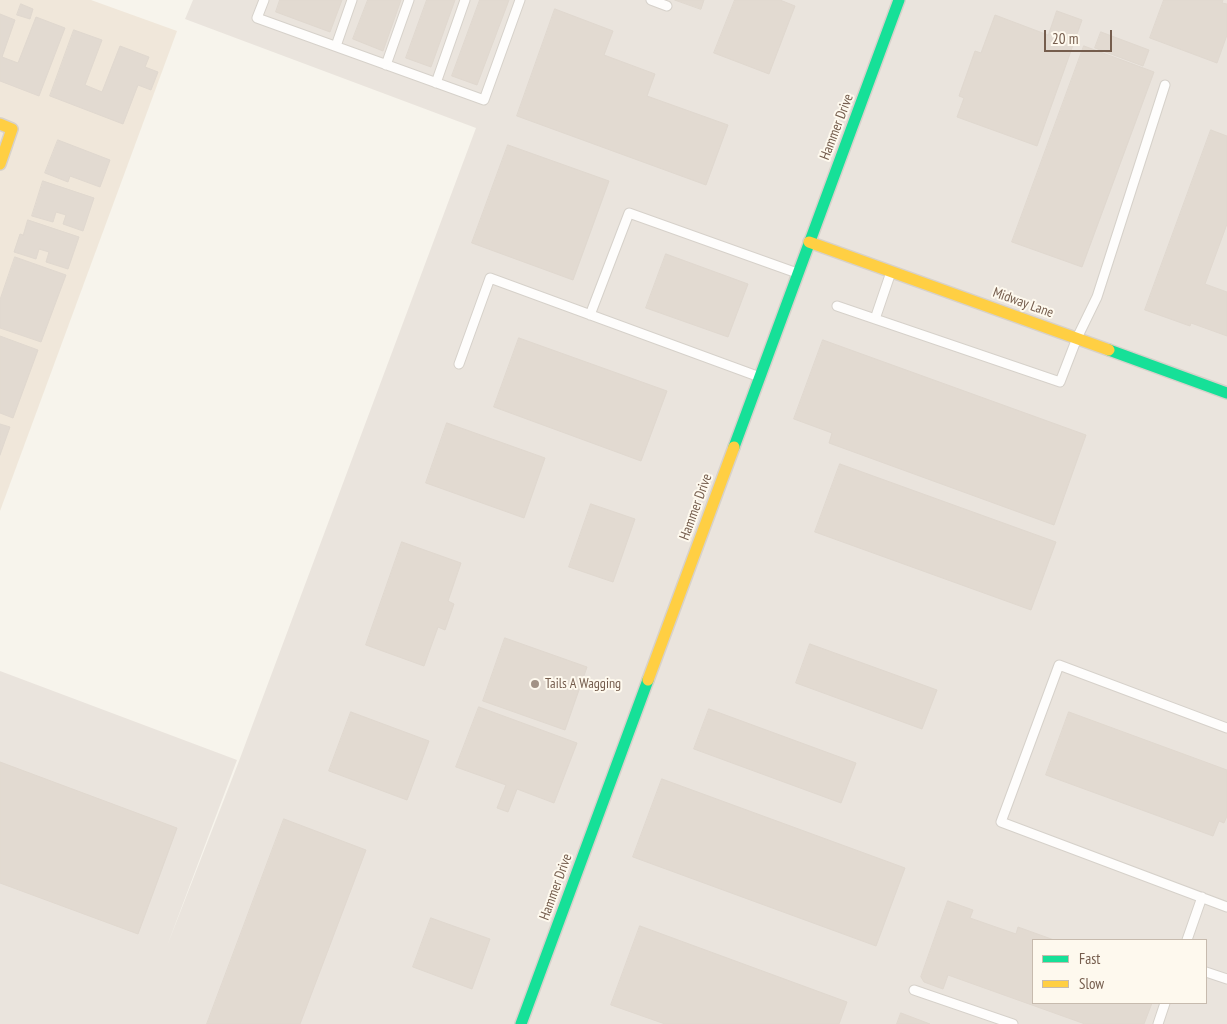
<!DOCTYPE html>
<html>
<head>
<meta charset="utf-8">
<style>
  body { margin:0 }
  #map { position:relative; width:1227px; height:1024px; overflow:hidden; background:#f7f4ec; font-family:"PT Sans Narrow",sans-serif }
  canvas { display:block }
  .legend { position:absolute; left:1032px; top:939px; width:175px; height:65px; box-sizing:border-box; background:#fef9ee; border:1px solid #c7bbae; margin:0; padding:6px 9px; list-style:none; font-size:15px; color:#755d4d }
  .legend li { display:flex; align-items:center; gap:10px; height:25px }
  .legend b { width:25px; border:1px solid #c7bbae }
  .scale { position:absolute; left:1044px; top:30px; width:68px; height:22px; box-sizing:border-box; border:2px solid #755d4d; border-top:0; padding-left:6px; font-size:15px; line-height:18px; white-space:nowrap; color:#755d4d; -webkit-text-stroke:4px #fef9ee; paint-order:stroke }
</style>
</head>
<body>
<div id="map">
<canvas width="1227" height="1024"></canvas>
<ul class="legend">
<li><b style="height:6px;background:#16e098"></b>Fast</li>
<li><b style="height:6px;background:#ffcf43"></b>Slow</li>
</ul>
<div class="scale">20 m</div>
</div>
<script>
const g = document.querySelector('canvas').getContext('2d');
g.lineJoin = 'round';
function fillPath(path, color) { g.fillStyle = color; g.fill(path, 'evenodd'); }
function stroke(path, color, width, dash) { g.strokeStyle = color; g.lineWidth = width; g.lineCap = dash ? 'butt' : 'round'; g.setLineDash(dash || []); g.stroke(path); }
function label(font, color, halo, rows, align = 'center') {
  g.font = font + ' "PT Sans Narrow",sans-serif'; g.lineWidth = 4; g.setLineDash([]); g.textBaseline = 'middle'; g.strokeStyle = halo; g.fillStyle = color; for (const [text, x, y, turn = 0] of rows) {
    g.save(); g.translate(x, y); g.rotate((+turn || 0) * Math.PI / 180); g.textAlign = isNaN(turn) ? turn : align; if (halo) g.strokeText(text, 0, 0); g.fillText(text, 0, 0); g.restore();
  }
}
fillPath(new Path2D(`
  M0,0H91L177,31L0,511Z`), '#f0e7da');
fillPath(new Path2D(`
  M193,0H1227V1024H0V671L237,760L167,946L239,761L476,128L185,19ZM1033,940H1206V1003H1033Z`), '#eae4dd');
const building = new Path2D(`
  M280,0H342L330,32L276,12Z
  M368,0H401L383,51L353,39Z
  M427,0H455L431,67L406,58Z
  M480,0H509L477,85L452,76Z
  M675,0H704L701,9Z
  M735,0H780L795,6L769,74L714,53Z
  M1164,0H1223L1222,3L1227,4V35L1217,63L1150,38Z
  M21,4L33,9L30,19L17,15Z
  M555,9L613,31L604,55L655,74L647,96L728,125L706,185L517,116Z
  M1057,11L1082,20L1037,146L957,117L964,98L959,96L975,51L981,53L995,15L1048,35Z
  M0,14L15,20L2,57L18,63L36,17L65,28L39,96L0,81Z
  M74,30L102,40L85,85L102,92L120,46L149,57L145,67L158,72L151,90L138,85L123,124L50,96Z
  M1101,32L1149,50L1143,66L1095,48Z
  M1084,46L1154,72L1082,267L1012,242Z
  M1211,130L1227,136V224L1205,284L1227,292V336L1191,323L1190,326L1145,310Z
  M58,140L110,160L100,187L70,176L68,182L45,173Z
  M508,145L609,181L573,280L472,243Z
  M43,181L94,198L83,231L63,224L66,215L56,212L53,222L32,216Z
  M28,220L79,237L68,269L46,262L49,252L39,249L36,259L14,252L20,234L23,235Z
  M666,254L748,284L728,337L646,308Z
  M15,257L66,275L41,342L0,328V300Z
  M0,336L38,350L13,418L0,413Z
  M519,338L667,391L641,461L494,407Z
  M823,340L1086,435L1054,525L829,443L832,433L794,419Z
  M447,423L545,458L524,518L426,483Z
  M0,424L10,427L0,455Z
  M840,464L1056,542L1031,610L815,532Z
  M591,504L635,519L613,582L569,567Z
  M402,542L461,563L448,601L454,604L445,630L438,627L424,666L366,645Z
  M505,638L587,667L565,730L483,701Z
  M810,644L937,690L922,729L796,683Z
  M479,707L577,743L554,803L517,789L508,812L497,808L506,785L456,767Z
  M709,709L856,763L841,803L694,749Z
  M351,712L429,741L407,800L329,771Z
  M1069,712L1227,770V816L1224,823L1219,821L1213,836L1046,775Z
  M0,762L177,828L138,934L0,883Z
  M662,779L905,868L876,946L633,857Z
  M284,819L366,850L300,1024H207Z
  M948,901L973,910L970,918L1016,934L1018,927L1054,940H1033V1003H1152L1144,1024H1085L948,975L943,989L924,982L921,977Z
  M431,918L490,939L472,989L413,967Z
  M640,926L847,1002L839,1024H665L611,1005Z
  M901,1013L930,1024H897Z`);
fillPath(building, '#e2dad1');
stroke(building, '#e0d8cf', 1);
const lane = new Path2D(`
  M264,0L257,18L484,100L520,0
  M651,0L667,6
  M336,46L352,0
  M386,65L409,0
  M436,83L465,0
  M837,306L1060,382L1077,338L1097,297L1165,85
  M590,315L629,213L797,273
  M875,319L891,272
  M459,364L490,278L757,376
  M1227,728L1059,665L1001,822L1227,907
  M1187,940L1202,897
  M1206,972L1227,979
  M914,990L1013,1024
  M1158,1024L1165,1003`);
const fast = new Path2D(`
  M1109,350L1227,393
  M734,447L899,0
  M521,1024L648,680`);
const slow = new Path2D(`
  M0,124L12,129L0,164
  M809,242L1109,350
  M648,680L734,447`);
stroke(lane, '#d6d1ca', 11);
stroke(fast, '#d7d1ca', 14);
stroke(slow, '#d7d1ca', 14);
stroke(lane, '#fefdfc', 9);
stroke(fast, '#16e098', 11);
stroke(slow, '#ffcf43', 11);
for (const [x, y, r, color] of [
  [535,684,5,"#a29285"]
]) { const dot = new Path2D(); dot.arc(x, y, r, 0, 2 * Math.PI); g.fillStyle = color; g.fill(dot); stroke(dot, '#fef9ee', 2); }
label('14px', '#755d4d', '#fef9ee', [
  ["Hammer Drive",837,127,-69],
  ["Midway Lane",1023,303,20],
  ["Hammer Drive",696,507,-70],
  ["Hammer Drive",556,887,-70]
]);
label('14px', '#755d4d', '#fef9ee', [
  ["Tails A Wagging",545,684]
], 'left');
</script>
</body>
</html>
